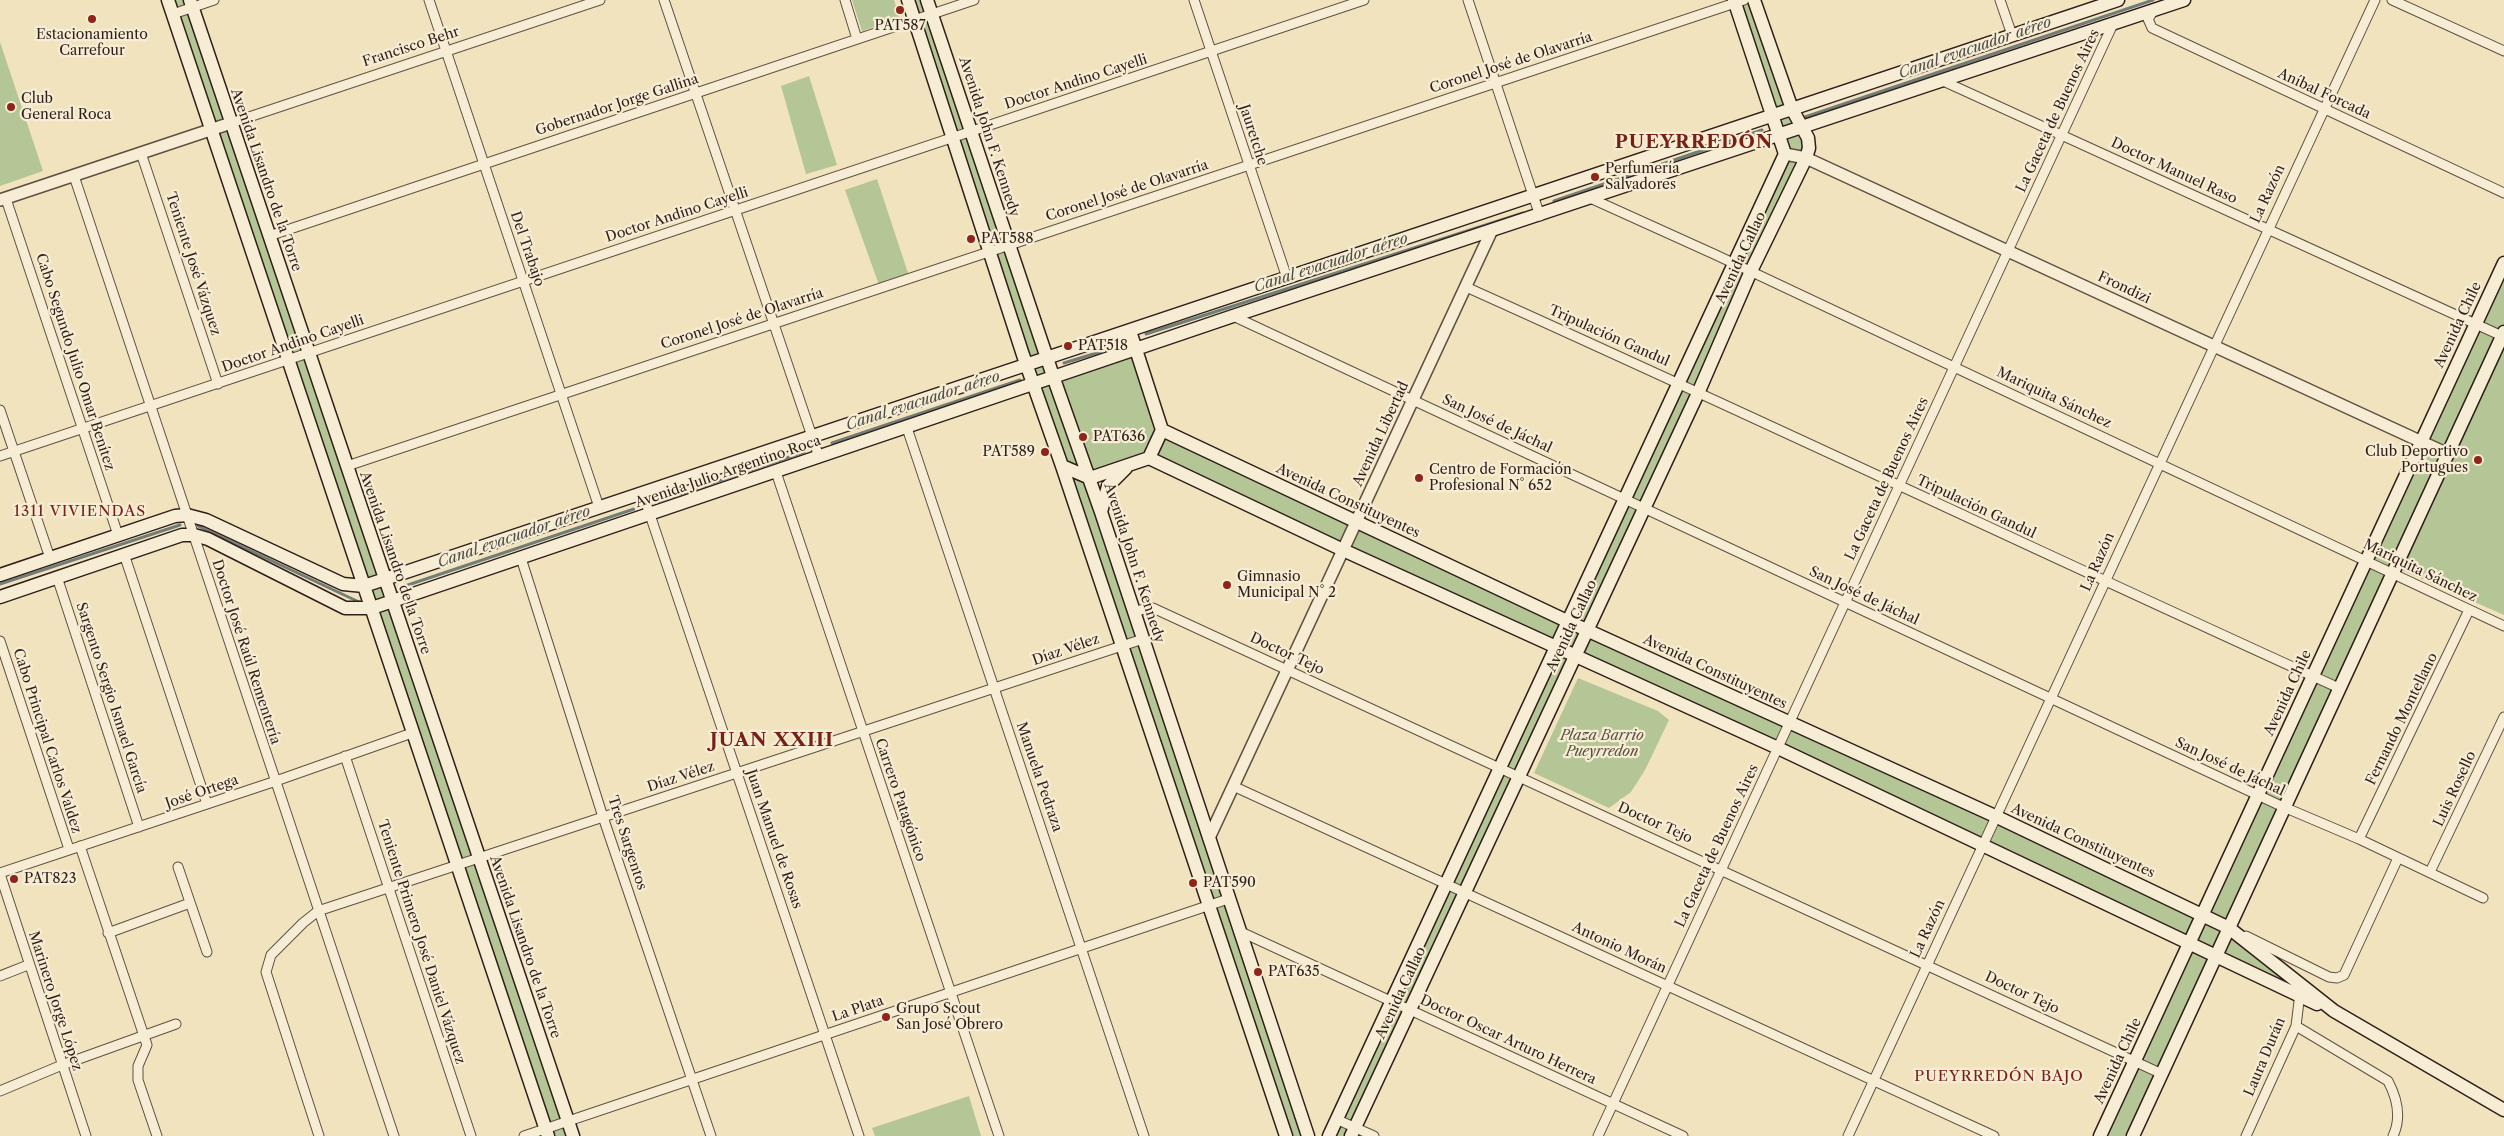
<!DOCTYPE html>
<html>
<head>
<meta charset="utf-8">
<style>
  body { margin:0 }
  canvas { display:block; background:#f2e3bf }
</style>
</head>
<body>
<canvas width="2504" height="1136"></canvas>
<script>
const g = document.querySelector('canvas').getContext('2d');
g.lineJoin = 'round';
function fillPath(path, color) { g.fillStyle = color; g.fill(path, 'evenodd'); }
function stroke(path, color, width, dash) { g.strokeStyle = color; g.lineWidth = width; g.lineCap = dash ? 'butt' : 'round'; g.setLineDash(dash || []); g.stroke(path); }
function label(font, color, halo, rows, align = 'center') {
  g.font = font + ' "Libre Caslon Text",serif'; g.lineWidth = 4.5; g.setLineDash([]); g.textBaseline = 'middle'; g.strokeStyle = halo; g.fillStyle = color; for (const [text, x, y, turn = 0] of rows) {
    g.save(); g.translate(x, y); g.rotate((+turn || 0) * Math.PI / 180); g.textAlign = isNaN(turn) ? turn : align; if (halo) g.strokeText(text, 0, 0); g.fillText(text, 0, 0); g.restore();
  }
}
fillPath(new Path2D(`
  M168,0H190L573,1136H548Z
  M852,0H894L900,18L862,31Z
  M908,0H927L1054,378L1136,351L1162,430L1569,621L1785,154L1734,0H1754L1809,148L1587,630L2203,915L2504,263V332L2229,928L2334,1011L2215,956L2133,1136H2100L2189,943L1575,655L1351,1136H1329L1557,647L1149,458L1090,478L1308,1136H1286Z
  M0,42L43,171L0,186Z
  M809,76L837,165L806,174L781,86Z
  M877,179L909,276L879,285L845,190Z
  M2503,350H2504V615L2402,570Z
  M1578,678L1658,711L1669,720L1645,770L1631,792L1609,808L1534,773Z
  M969,1096L981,1136H875L872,1128Z`), '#b4c596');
stroke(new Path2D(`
  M1805,117L2153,0
  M1554,201L1762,130
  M1146,334L1523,213
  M1064,363L1126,344
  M832,443L1020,380
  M656,502L804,452
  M198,526L359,602
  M0,584L180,525
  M402,587L634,509`), '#717e78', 3);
const minor = new Path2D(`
  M429,0L599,507
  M664,0L819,457
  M845,0L857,39
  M1194,0L1287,278
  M1468,0L1540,216
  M2000,0L2012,35
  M2392,0L2504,51
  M2154,10L2148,19L2152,28L2504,193
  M173,14L214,0
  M1943,81L2502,336
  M231,123L600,0
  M141,153L218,384
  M74,176C179,496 286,816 394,1136
  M1590,198L1716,255L2504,626
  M6,199L118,535
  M269,236L974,0
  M1466,287C1758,418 2048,556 2339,688
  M1233,316L2279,805L2359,839L2483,898
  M0,410L50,558
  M907,428L1144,1136
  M0,456L1364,0
  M347,466L1744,0
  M776,472L999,1136
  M643,494L859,1136
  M124,554L207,804
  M521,558L603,817L711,1136
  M57,577L139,827
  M1134,611L1153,608L2162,1074
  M0,641L69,849
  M345,756L471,1136
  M1233,786L1994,1136
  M2359,839L2469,610
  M80,846L147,1045L138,1066V1080L157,1136
  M178,867L207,952
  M2430,872L2504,717
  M0,873L273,782L412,733
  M0,874L86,1136
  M1239,931L1683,1136
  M108,933L190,903
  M2246,936L2329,977L2337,978L2344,975L2398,858
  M0,976L28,965
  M2296,1026L2388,1081C2397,1098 2402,1117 2393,1136
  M0,1091L62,1065L176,1024
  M1336,1119L1374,1136
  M319,1136L266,972L271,955L303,923L318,911L1143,639
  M524,1136L1228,899
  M1598,1136L2113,24
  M1848,1136L2375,0
  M2246,1136L2296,1026L2300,993`);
const tertiary = new Path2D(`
  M1785,154L1806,158L2448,454
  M0,200L231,123
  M1209,838L1491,232`);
const secondary = new Path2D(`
  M168,0L548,1136
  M190,0L573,1136
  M908,0L1023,355L1062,466L1286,1136
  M927,0L1054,379L1101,512L1308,1136
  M1130,331L1162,430L1569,622L1995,816L2229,928L2334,1011L2504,1110
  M1149,458L1162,430
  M1062,466L1090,478
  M1090,478L1149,458L1343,550L1778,748L2317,1004
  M1101,512L1108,486L1126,468
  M0,575L175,516L187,515L206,520L343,584L364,586L2118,0
  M0,597L182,535H194L208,539L345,608H372L1233,316L2184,0
  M1329,1136L1785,154L1734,0
  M1351,1136L1699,391L1751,271L1806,158L1809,148L1808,138L1792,109L1754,0
  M2100,1136L2504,263
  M2133,1136L2504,332`);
stroke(minor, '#605042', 11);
stroke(tertiary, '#605042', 14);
stroke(secondary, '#301f19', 15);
stroke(minor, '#f7edd5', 9);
stroke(tertiary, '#f7edd5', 11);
stroke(secondary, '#f7edd5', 12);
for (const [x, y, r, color] of [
  [900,10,5,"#8f2418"],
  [92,19,5,"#8f2418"],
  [11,107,5,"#8f2418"],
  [1595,177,5,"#8f2418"],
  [971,239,5,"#8f2418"],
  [1068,346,5,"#8f2418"],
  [1083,437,5,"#8f2418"],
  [1045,452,5,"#8f2418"],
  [2478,460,5,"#8f2418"],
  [1419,478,5,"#8f2418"],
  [1227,585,5,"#8f2418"],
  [14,879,5,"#8f2418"],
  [1193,883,5,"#8f2418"],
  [1258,972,5,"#8f2418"],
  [886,1017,5,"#8f2418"]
]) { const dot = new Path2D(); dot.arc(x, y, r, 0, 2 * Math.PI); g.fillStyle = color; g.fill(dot); stroke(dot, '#f7edd5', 2); }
label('14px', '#301f19', '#f7edd5', [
  ["PAT587",900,26,"center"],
  ["Estacionamiento",92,35,"center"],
  ["Carrefour",92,51,"center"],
  ["Club",21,99],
  ["General Roca",21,115],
  ["Perfumería",1605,169],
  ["Salvadores",1605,185],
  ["PAT588",981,239],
  ["PAT518",1078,346],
  ["PAT636",1093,437],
  ["PAT589",1035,452,"right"],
  ["Club Deportivo",2468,452,"right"],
  ["Portugues",2468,468,"right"],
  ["Centro de Formación",1429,470],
  ["Profesional N° 652",1429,486],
  ["Gimnasio",1237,577],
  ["Municipal N° 2",1237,593],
  ["PAT823",24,879],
  ["PAT590",1203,883],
  ["PAT635",1268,972],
  ["Grupo Scout",896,1009],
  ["San José Obrero",896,1025]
], 'left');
label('14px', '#301f19', '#f7edd5', [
  ["Francisco Behr",411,47,-18],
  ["Coronel José de Olavarría",1511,63,-18],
  ["Doctor Andino Cayelli",1076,82,-18],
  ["Aníbal Forcada",2324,94,25],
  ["Gobernador Jorge Gallina",617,105,-18],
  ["La Gaceta de Buenos Aires",2058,111,-65],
  ["Jauretche",1253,135,72],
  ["Avenida John F. Kennedy",989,137,72],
  ["Doctor Manuel Raso",2174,171,25],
  ["Avenida Lisandro de la Torre",266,180,71],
  ["Coronel José de Olavarría",1127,191,-18],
  ["La Razón",2268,194,-65],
  ["Doctor Andino Cayelli",677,215,-18],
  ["Del Trabajo",527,249,71],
  ["Avenida Callao",1741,258,-65],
  ["Teniente José Vázquez",193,264,72],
  ["Frondizi",2124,288,25],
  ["Coronel José de Olavarría",742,319,-18],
  ["Avenida Chile",2458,325,-65],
  ["Tripulación Gandul",1609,336,24],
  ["Doctor Andino Cayelli",293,344,-19],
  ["Cabo Segundo Julio Omar Benítez",75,362,72],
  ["Mariquita Sánchez",2054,398,25],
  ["San José de Jáchal",1497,424,25],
  ["Avenida Libertad",1381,434,-65],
  ["Avenida Julio Argentino Roca",728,472,-19],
  ["La Gaceta de Buenos Aires",1887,479,-65],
  ["Avenida Constituyentes",1348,501,25],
  ["Tripulación Gandul",1976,507,25],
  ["La Razón",2098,562,-66],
  ["Avenida Lisandro de la Torre",395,563,71],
  ["Avenida John F. Kennedy",1134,563,72],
  ["Mariquita Sánchez",2420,571,26],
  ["San José de Jáchal",1864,596,25],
  ["Avenida Callao",1572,626,-65],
  ["Díaz Vélez",1066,650,-19],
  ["Doctor José Raúl Rementería",246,652,72],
  ["Doctor Tejo",1287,654,25],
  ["Avenida Constituyentes",1715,672,25],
  ["Avenida Chile",2288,693,-65],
  ["Sargento Sergio Ismael García",111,698,72],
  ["Fernando Montellano",2402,719,-64],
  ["Cabo Principal Carlos Valdez",47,741,72],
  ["San José de Jáchal",2230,767,25],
  ["Díaz Vélez",681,777,-18],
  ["Manuela Pedraza",1039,777,71],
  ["Luis Rosello",2455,789,-65],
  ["José Ortega",202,792,-19],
  ["Carrero Patagónico",900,800,71],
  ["Doctor Tejo",1655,823,24],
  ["Juan Manuel de Rosas",774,839,71],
  ["Avenida Constituyentes",2083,841,25],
  ["Tres Sargentos",627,843,72],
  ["La Gaceta de Buenos Aires",1717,846,-65],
  ["La Razón",1928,929,-65],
  ["Teniente Primero José Daniel Vázquez",421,942,72],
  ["Avenida Lisandro de la Torre",525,947,71],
  ["Antonio Morán",1619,948,25],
  ["Avenida Callao",1401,993,-65],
  ["Doctor Tejo",2022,993,25],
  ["Marinero Jorge López",55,1001,72],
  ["La Plata",858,1009,-19],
  ["Doctor Oscar Arturo Herrera",1508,1040,25],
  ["Laura Durán",2265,1057,-67],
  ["Avenida Chile",2118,1061,-65]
]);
label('italic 14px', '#58513e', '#f7edd5', [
  ["Plaza Barrio",1602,736],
  ["Pueyrredon",1602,752]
]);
label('italic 15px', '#504e48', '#f7edd5', [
  ["Canal evacuador aéreo",1975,48,-19],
  ["Canal evacuador aéreo",1331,263,-18],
  ["Canal evacuador aéreo",923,401,-18],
  ["Canal evacuador aéreo",514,537,-19]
]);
g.letterSpacing = '1px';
label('15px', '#7a1f14', '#f7edd5', [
  ["1311 VIVIENDAS",80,512],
  ["PUEYRREDÓN BAJO",1999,1077]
]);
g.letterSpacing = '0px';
g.letterSpacing = '1px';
label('bold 19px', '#7a1f14', '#f7edd5', [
  ["PUEYRREDÓN",1694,143],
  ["JUAN XXIII",772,741]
]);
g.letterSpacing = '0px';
</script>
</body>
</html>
